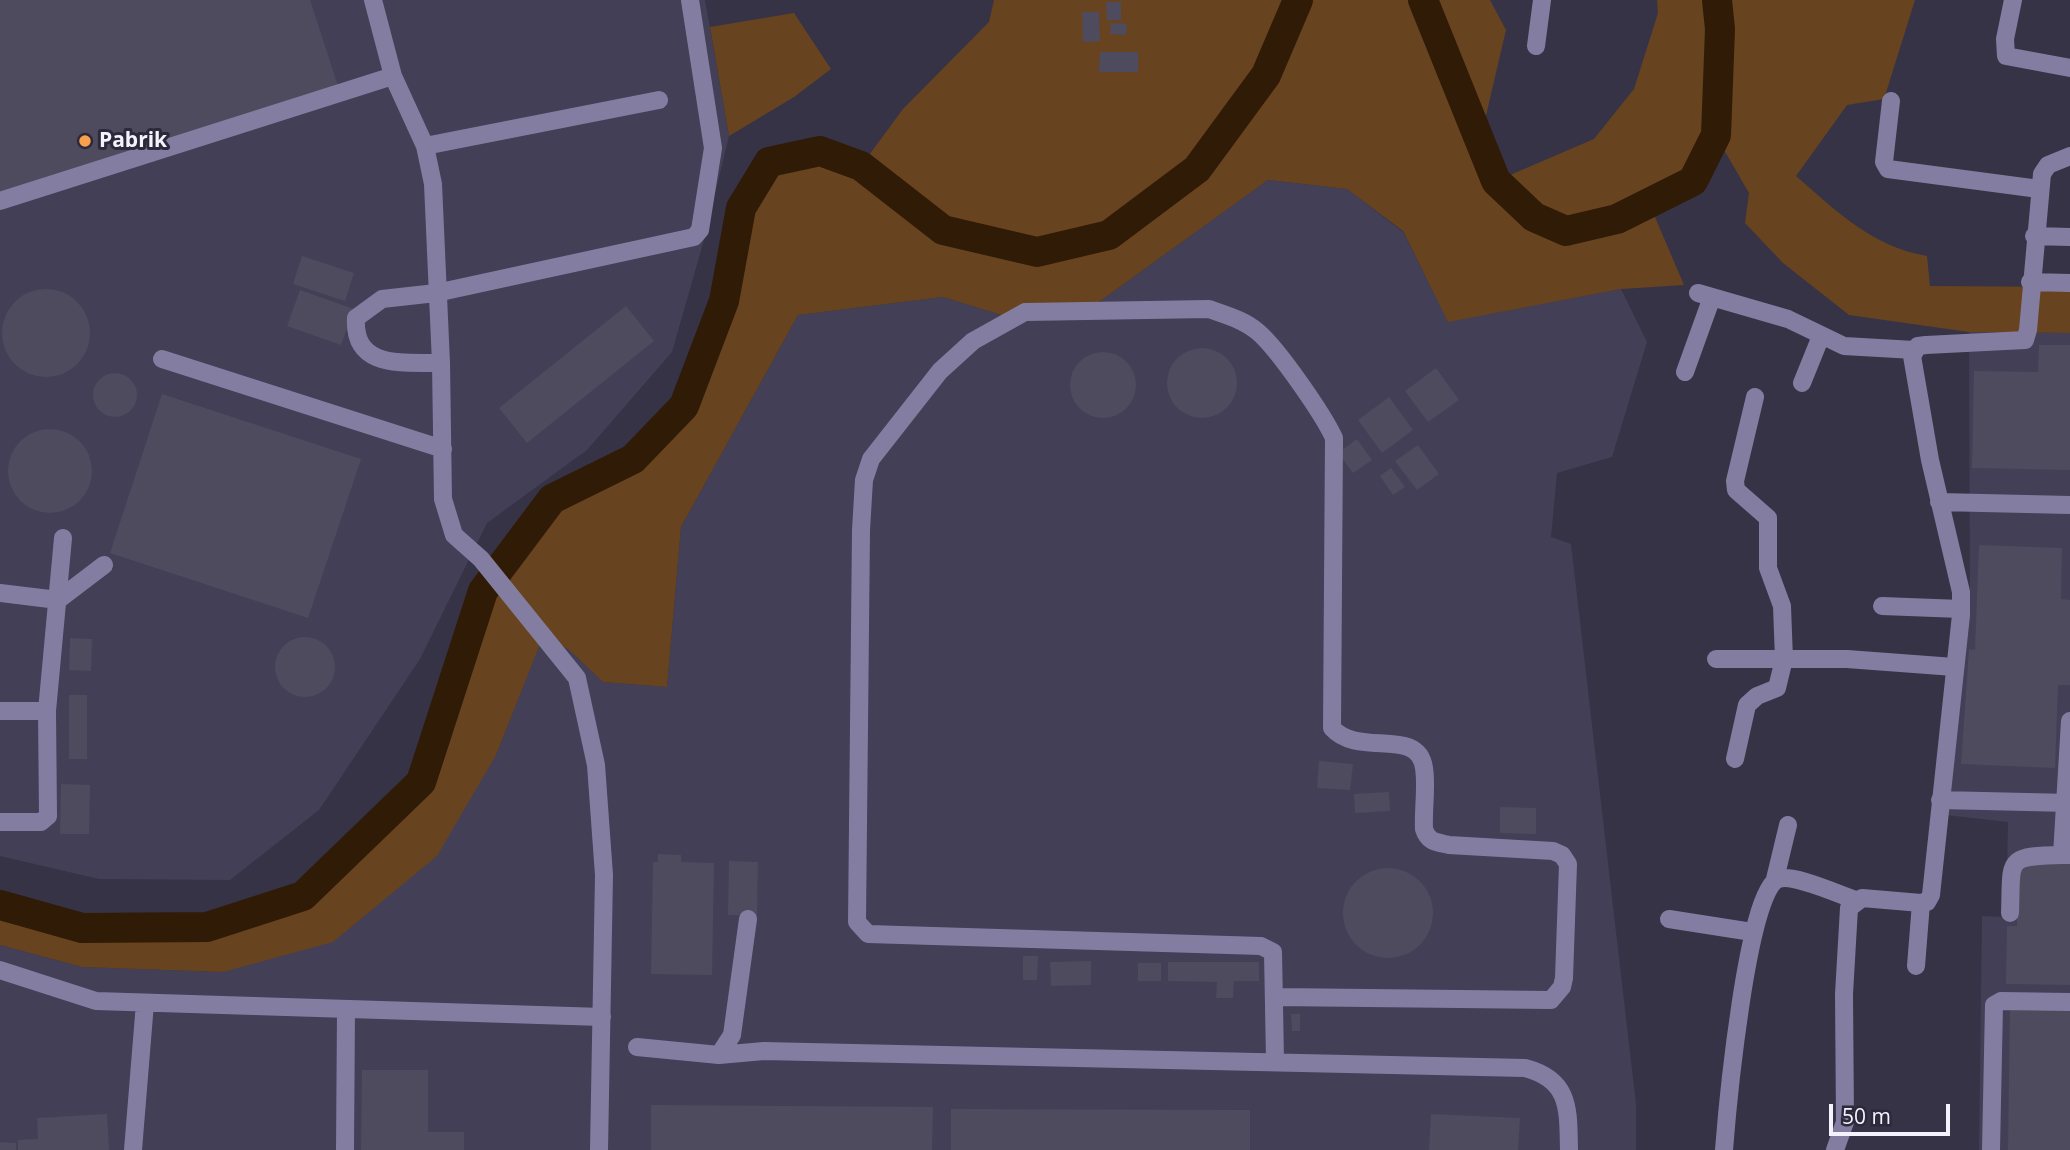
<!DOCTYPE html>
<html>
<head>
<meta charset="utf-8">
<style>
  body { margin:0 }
  #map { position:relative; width:2070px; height:1150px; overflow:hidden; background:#363346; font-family:"Open Sans",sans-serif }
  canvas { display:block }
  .scale { position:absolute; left:1829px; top:1104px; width:121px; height:32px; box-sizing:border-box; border:4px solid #f4f3fd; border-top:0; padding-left:9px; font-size:21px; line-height:24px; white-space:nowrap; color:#f4f3fd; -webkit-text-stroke:5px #2c293b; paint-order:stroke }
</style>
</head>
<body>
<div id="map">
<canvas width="2070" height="1150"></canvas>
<div class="scale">50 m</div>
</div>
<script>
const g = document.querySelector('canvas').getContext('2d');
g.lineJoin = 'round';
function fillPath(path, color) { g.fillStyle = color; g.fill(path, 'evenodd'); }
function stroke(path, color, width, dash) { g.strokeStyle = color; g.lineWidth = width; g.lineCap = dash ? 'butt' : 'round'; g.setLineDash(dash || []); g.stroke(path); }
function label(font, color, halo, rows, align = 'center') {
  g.font = font + ' "Open Sans",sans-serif'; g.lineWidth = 6; g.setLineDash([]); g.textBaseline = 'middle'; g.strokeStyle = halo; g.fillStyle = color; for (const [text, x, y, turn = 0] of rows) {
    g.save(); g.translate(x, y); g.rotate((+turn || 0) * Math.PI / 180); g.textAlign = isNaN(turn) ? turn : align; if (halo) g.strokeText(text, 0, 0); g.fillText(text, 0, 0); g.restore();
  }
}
fillPath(new Path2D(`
  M0,0H705L729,136L704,240L672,352L587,450L487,523L420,659L319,810L230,880L99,879L0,856Z
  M1268,180L1347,189L1403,232L1448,321L1621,289L1647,342L1612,457L1557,473L1551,537L1571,544L1636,1104V1150H0V945L82,967L223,972L496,755L544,633L569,650L603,682L667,687L681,527L798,315L943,297L1024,322L1096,304Z
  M1969,332L2070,333V1150H1979L1982,916L2006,917L2008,822L1946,815L1963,644L1970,614Z`), '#423f57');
fillPath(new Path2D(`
  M994,0H1490L1506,30L1480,141L1496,181L1594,139L1634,89L1658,13L1657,0H1915L1884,99L1847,105L1796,176C1836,211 1873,247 1927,256L1930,286L2070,287V333L1969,332L1849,315L1783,263L1745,223L1749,193L1716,136L1693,181L1649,203L1684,285L1621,289L1448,322L1403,231L1347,189L1268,180L1096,304L1024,322L943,297L798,315L681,527L667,687L603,682L569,650L544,634L496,755L437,856L333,942L223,972L82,967L0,945V905L82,928L207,927L303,896L421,782L483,591L552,499L633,459L684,406L724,301L741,208L769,162L820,151L861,166L903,109L989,22Z
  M794,13L831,69L794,97L729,136L710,27Z`), '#68431f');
stroke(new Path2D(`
  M1423,0L1496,181L1534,217L1566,231L1617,219L1693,181L1716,135L1720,29L1717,0
  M0,905L82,928L207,927L303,896L421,782L483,591L552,499L633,459L684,406L724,301L741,208L769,162L820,151L861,166L943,230L1037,252L1109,235L1197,169L1266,75L1298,0`), '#301b06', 30);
fillPath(new Path2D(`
  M0,0H310L339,89L0,193Z
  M1106,2H1121V20H1107Z
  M1082,12H1099L1100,41L1083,42Z
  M1111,23L1127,24L1126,35L1110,34Z
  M1100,52H1138V72H1099Z
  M302,256L354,273L345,301L293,284Z
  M2 333a44 44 0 1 1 88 0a44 44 0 1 1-88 0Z
  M300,290L354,309L341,345L287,326Z
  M626,306L654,341L527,443L499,408Z
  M2039,345H2070V470L1972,468L1974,371L2038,372Z
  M1167 383a35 35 0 1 1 70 0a35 35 0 1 1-70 0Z
  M1070 385a33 33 0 1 1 66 0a33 33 0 1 1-66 0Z
  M1436,368L1459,400L1428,422L1405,391Z
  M93 395a22 22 0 1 1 44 0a22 22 0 1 1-44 0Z
  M162,394L361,459L308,618L110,553Z
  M1389,397L1413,430L1382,453L1358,420Z
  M8 471a42 42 0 1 1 84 0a42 42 0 1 1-84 0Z
  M1357,439L1372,460L1353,473L1338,453Z
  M1418,445L1439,474L1417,490L1395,461Z
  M1391,468L1405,487L1393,495L1380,476Z
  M1979,545L2062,548L2061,599L2070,600V685H2058L2055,768L1961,764L1969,649L1975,650Z
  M275 667a30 30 0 1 1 60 0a30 30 0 1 1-60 0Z
  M70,638L92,639L91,671L69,670Z
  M69,695H87V759H69Z
  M1319,761L1353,764L1350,790L1317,788Z
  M61,784L90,785L89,834H60Z
  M1389,792L1390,811L1355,813L1354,794Z
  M1500,807L1536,808V834L1500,833Z
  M658,854L681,855V862L714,863L712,975L651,974L653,862H658Z
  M729,861L758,862L757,916L728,915Z
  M2017,864H2070V985L2006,984L2007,926H2017Z
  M1343 913a45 45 0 1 1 90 0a45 45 0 1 1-90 0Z
  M1023,956H1038L1037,980H1023Z
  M1091,961V985L1051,986L1050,962Z
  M1168,962H1259V981H1234L1233,998H1216L1217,982L1168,981Z
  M1138,963H1161V981H1138Z
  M2010,1003H2070V1150H2008Z
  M1291,1014H1300V1031H1292Z
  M362,1070H428V1132H464V1150H361Z
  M651,1105L933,1107L932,1150H651Z
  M951,1109L1250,1110V1150H951Z
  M107,1114L109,1150H18V1140L38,1139L37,1118Z
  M1431,1114L1520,1118L1518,1150H1429Z
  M0,1142L16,1143V1150H0Z`), '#4e4b5f');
stroke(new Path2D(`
  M373,0L393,76L425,146L433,184L441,363L443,499L454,535L481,559L577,678L596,765L604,875L599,1150
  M2013,0L2005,39L2006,56L2070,68
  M1536,46L1542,0
  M1891,101L1884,162L1888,169L2039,189
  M425,146L659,100
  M0,201L393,76
  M2034,236L2070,237
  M2030,282L2070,283
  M1698,293L1788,319L1844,346L1914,350
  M162,359L443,449
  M441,363C404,362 353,370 356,318L382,299L436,293L694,237L700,230L713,148L690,0
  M1685,372L1712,297
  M1802,383L1821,336
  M1939,502L2070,505
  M0,593L58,600L104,565
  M1882,606L1961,609
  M1716,659H1847L1954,667
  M0,711H47
  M2070,721L2062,855H2070
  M1735,759L1747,705L1757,696L1777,688L1784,659L1782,606L1768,568V518L1736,490L1735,481L1755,397
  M1940,800L2070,803
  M0,822H41L48,816L47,711L63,538
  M1775,879L1788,825
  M2010,913C2012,859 2004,856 2062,855
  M1669,919L1752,932
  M1916,966L1921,903
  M0,970L96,1001L602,1017
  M637,1047L719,1055L764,1051L1525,1068C1571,1080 1568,1110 1569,1150
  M719,1055L732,1035L748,919
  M1275,1060L1273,952L1261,946L868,934L857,922L861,530L864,480L871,459L940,371L973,341L1025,312L1209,309C1226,315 1244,320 1258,332C1278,349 1323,414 1334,438L1332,728C1359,758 1418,726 1424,768C1427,787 1423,809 1424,829C1428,842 1436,842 1449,845L1553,851L1562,855L1568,864L1564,978L1562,987L1551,1000L1276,997
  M133,1150L145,1003
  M345,1150L346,1009
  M1724,1150C1727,1111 1747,891 1778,879C1793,873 1840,895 1856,900
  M1835,1150L1845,1122L1844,994L1849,908L1862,898L1921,903L1927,902L1931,895L1961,615V592L1930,460L1912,356L1918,346L1926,345L2025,340L2028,330L2042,174L2048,165L2070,156
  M1991,1150L1994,1005L2001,1001L2070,1002`), '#837ea1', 18);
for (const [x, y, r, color] of [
  [85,141,7,"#f8a04b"]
]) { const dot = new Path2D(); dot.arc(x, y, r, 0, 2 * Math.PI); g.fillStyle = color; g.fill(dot); stroke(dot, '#2c293b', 2.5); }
label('bold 21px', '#f4f3fd', '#2c293b', [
  ["Pabrik",99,141]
], 'left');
</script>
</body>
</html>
